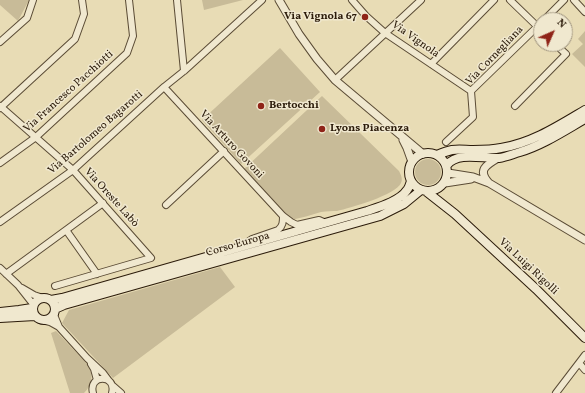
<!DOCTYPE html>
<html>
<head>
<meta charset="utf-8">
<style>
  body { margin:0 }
  #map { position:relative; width:585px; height:393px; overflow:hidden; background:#e8dcb5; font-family:Vollkorn,serif }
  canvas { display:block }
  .north { position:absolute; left:533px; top:12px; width:40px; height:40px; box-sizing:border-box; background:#f0e8cf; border:1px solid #a19680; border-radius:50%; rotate:45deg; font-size:11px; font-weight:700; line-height:16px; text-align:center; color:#2b1b0a }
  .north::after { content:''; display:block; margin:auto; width:14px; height:18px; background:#8f2418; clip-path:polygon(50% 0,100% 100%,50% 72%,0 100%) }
</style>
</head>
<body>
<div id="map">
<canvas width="585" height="393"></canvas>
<div class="north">N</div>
</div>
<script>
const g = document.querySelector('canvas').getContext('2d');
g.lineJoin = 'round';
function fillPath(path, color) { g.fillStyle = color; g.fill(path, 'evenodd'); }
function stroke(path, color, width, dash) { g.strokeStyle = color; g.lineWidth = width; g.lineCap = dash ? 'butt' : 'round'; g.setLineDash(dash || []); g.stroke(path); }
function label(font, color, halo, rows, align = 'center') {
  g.font = font + ' Vollkorn,serif'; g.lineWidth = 3; g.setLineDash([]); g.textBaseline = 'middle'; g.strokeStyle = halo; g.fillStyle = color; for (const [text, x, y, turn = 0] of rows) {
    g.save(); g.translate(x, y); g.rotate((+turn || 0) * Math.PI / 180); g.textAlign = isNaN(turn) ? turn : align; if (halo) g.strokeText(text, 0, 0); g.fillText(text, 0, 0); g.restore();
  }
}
fillPath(new Path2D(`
  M0,0H29L18,21L0,5Z
  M202,0H243L204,10Z
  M585,31V67L572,54L583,44L578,39Z
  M280,48L320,92L241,164L202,120Z
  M322,96L399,171C401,175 403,179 401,183C396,195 350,208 337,211C332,211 327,211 321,212C311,215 301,218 291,220L244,169Z
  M415 172a13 13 0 1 1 26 0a13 13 0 1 1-26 0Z
  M220,267L235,287L113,378L62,323L69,310Z
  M56,331L88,365C94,376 92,385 84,393H70L51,333Z`), '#c8bb98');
const minor = new Path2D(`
  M177,0L184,71
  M352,0L366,16L385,33L471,91
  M510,0L541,30
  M574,0L585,12
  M544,20L564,0
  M0,42L27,18L33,0
  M431,64L494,0
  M335,80L421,0
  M164,87L283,216L291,222L297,225L319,220L326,223
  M0,106L73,170L151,258L55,286
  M515,106L566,54L555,44
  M0,108L75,39L84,14L82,0
  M446,142L473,117L471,91L541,23
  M0,163L36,137L127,53L133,36L129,0
  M166,205L224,151
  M0,222L73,170L164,87L184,71L262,0
  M66,230L97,274
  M245,244L252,239L278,230C283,226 283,222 283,216
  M0,268L18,285L33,304
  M6,274L103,203
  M22,288L34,295L43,298
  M46,321L50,322L59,327L54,315
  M59,327L87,358L103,373L109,381
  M579,363L585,370
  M91,364L94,369L97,380
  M113,386L121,393
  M93,393C88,374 117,374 112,393
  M556,393L585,355`);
const tertiary = new Path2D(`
  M279,0L299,34L317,59L335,80L423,154
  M403,140L407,148L412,162
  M448,173L473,177L489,183L585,240
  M445,183L471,179
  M489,183C477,170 486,165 498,158`);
const secondary = new Path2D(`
  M409 172a19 19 0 1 1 38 0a19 19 0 1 1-38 0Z
  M437,155C442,153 447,151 452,150C459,149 466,150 473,150C482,150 492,150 501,148C532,143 558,126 585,110
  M447,165C458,151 483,159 499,158C506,157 513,154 520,152C543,145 564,131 585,119
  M427,192L455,214L536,289L585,338
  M33 309a11 11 0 1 1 22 0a11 11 0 1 1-22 0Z
  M51,300L62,298L367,211C379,207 400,201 407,190C409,188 410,184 411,181
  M55,309L64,305L380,216L404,204L421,190
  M0,312L19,310L32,308
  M0,318L35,316`);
stroke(minor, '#5a4b35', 8);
stroke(tertiary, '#5a4b35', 9);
stroke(secondary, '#2b1b0a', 10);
stroke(minor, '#f0e8cf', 6);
stroke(tertiary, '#f0e8cf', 7);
stroke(secondary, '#f0e8cf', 8);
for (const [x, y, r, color] of [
  [365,17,4,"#8f2418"],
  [261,106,4,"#8f2418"],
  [322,129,4,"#8f2418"]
]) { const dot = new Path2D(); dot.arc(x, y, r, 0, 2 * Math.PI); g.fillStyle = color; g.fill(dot); stroke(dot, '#f0e8cf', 1.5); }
label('bold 11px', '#2b1b0a', '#f0e8cf', [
  ["Via Vignola 67",357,17,"right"],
  ["Bertocchi",269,106],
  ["Lyons Piacenza",330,129]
], 'left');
label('11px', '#2b1b0a', '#f0e8cf', [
  ["Via Vignola",415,40,35],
  ["Via Cornegliana",495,56,-46],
  ["Via Francesco Pacchiotti",69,92,-42],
  ["Via Bartolomeo Bagarotti",96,133,-41],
  ["Via Arturo Govoni",231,145,47],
  ["Via Oreste Labò",111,198,48],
  ["Corso Europa",238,245,-16],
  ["Via Luigi Rigolli",528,267,43]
]);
</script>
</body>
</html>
